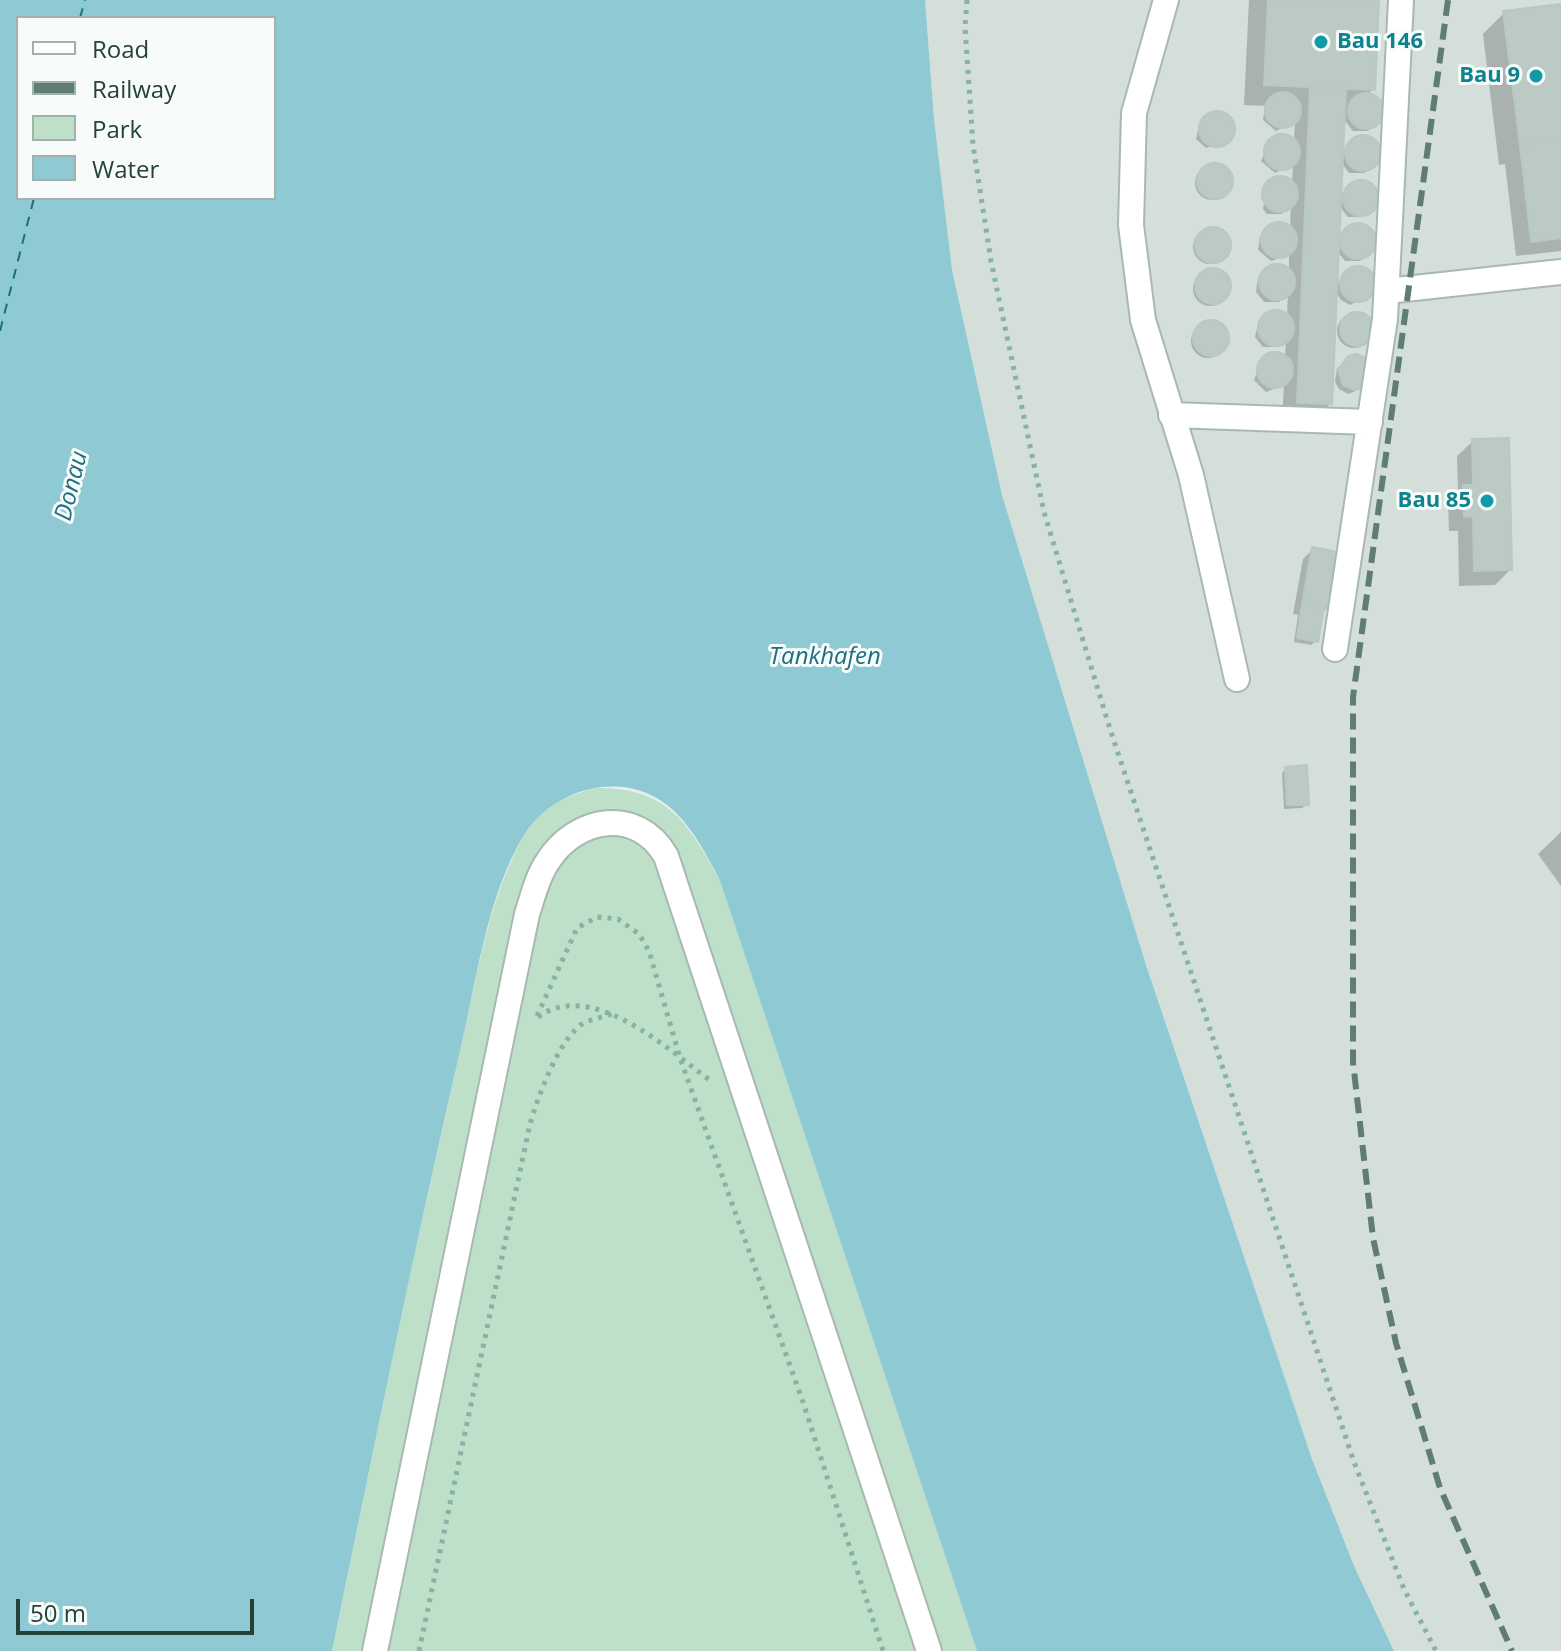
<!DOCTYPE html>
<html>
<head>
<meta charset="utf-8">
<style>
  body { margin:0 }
  #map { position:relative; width:1561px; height:1651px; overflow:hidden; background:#e6efeb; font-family:"Open Sans",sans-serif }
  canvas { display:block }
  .legend { position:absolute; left:16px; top:16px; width:260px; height:184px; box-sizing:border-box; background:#f7fbf9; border:2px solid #a3b1ad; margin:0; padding:10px 14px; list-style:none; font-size:24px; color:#24423a }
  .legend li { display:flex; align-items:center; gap:16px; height:40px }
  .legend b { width:40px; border:2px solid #a3b1ad }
  .scale { position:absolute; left:16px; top:1599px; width:238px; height:36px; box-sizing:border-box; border:4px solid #24423a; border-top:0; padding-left:10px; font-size:24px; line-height:28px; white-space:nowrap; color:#24423a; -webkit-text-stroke:6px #f7fbf9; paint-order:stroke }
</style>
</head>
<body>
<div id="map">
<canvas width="1561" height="1651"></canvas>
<ul class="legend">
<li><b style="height:10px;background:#fff"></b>Road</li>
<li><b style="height:10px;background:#5f7d75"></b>Railway</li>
<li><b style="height:22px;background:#bfe0c8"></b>Park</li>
<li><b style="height:22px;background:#8ec9d4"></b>Water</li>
</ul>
<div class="scale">50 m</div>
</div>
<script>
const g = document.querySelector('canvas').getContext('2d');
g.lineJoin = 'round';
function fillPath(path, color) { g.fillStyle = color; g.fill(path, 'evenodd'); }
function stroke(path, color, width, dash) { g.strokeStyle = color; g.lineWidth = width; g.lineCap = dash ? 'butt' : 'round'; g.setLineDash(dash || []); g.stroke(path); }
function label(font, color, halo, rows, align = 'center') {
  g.font = font + ' "Open Sans",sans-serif'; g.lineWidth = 6; g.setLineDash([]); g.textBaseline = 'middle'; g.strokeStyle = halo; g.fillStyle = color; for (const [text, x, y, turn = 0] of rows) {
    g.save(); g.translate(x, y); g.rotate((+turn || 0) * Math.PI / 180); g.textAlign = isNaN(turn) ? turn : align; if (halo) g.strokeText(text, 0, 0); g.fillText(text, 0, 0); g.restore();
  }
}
fillPath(new Path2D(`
  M925,0H1561V1651H1394L1354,1566L1312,1459L1146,965L1002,495L952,270L934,119Z`), '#d4dfda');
fillPath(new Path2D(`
  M596,788C667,788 686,820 719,878L977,1651H332C373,1457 410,1262 456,1069C474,993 485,906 523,837C539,807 565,796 596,788Z`), '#bfe0c8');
fillPath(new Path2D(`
  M0,0H925L934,119L952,270L1002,495L1146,965L1312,1459L1354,1566L1394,1651H977L719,878C705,852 690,823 667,805C622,769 552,789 524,835C486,897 475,989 458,1060C412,1256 373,1454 332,1651H0ZM274,18V198H18V18Z`), '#8ec9d4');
fillPath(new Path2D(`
  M1249,0H1377L1373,89L1367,95L1376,99L1381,115L1368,131H1353L1342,117L1341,153L1364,137L1378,148L1374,164L1364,173H1349L1341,162L1339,197L1354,184L1362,182L1371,186L1377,201L1363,217H1348L1339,206L1337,240L1351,227L1359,225L1369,229L1374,245L1360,261H1345L1337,251L1335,284L1359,268L1373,279L1370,295L1350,305L1341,300L1335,291L1330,404L1315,419L1282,418L1284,385L1266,392L1254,380L1261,362L1276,354L1285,358L1286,340L1278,347H1263L1255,337L1258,324L1269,313L1278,311L1287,316L1288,293L1279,302H1264L1256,292L1258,278L1269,268L1278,266L1289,271V255L1271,261L1258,250L1260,236L1265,231L1281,224L1290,228L1291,204L1282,214H1267L1263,209L1267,185L1282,178L1292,183L1293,164L1275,173L1261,161L1269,143L1284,136L1294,140L1295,121L1276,131L1263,120L1265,106L1244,105Z
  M1561,6V251L1516,256L1505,164L1499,165L1483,34L1504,13Z
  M1218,113L1232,124L1229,140L1206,148L1196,139L1199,125Z
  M1195 183a17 17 0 1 1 34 0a17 17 0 1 1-34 0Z
  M1193 247a17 17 0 1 1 34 0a17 17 0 1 1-34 0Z
  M1193 289a17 17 0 1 1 34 0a17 17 0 1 1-34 0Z
  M1337 331a17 17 0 1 1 34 0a17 17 0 1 1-34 0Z
  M1191 341a17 17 0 1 1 34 0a17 17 0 1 1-34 0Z
  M1357,356L1363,388L1348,394L1339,389L1335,382L1337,368Z
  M1473,441L1510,570L1495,585L1459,586L1458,531H1449L1448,502L1458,492L1457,456Z
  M1313,549L1327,608L1320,614L1316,641L1311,645L1294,642L1298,615L1293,614L1303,559Z
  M1286,768L1307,804L1302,808L1284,809L1282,773Z
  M1561,832V886L1538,854Z`), '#0003');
stroke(new Path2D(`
  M80,18L85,0
  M0,331L34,198`), '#1c6f80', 2, [10, 8]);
const building = new Path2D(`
  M1268,0H1379L1375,90L1264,85Z
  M1561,4V140L1520,145L1503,11Z
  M1310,87L1346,89L1332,404L1297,403Z
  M1265 110a18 18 0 1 1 36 0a18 18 0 1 1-36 0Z
  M1348 111a18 18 0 1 1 36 0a18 18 0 1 1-36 0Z
  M1199 129a18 18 0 1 1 36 0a18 18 0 1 1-36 0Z
  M1264 152a18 18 0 1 1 36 0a18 18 0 1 1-36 0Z
  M1345 153a18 18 0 1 1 36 0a18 18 0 1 1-36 0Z
  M1561,140V238L1531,242L1520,145Z
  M1197 181a18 18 0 1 1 36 0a18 18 0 1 1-36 0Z
  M1262 194a18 18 0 1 1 36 0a18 18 0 1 1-36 0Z
  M1343 198a18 18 0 1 1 36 0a18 18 0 1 1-36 0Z
  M1261 240a18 18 0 1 1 36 0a18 18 0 1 1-36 0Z
  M1340 241a18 18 0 1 1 36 0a18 18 0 1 1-36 0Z
  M1195 245a18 18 0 1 1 36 0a18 18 0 1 1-36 0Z
  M1259 282a18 18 0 1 1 36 0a18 18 0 1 1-36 0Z
  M1340 284a18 18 0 1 1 36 0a18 18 0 1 1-36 0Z
  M1195 286a18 18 0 1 1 36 0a18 18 0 1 1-36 0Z
  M1258 328a18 18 0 1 1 36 0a18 18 0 1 1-36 0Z
  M1340 329a17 17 0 1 1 34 0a17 17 0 1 1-34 0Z
  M1193 338a18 18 0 1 1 36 0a18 18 0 1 1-36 0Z
  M1257 370a18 18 0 1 1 36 0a18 18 0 1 1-36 0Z
  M1357,354L1368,359L1365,388L1354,390L1343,385L1338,370L1348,356Z
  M1509,438L1512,570L1474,571L1473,516L1464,517L1463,485H1473L1472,439Z
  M1312,547L1338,552L1329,609L1302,604Z
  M1302,604L1324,608L1318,642L1297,638Z
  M1307,765L1309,805H1287L1285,767Z`);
fillPath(building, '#bbcac4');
stroke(building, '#b8c9c2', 2);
const minor = new Path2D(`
  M1166,0L1134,113L1131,225L1143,320L1191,475L1237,679
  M1387,291L1561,272
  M1171,415L1370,422
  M1335,649L1385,319L1401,0
  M375,1651L527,914C533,896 537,877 548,861C576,817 637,806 666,856L929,1651`);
stroke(minor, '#a8b8b2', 28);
stroke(new Path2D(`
  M967,0L965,27L973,145L991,261L1044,512L1110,729L1354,1462L1404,1589L1436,1651
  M537,1016L577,928L597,917L618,919L639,934L649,951L680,1058L803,1402L883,1651
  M538,1017C592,978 669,1050 711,1081
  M419,1651L530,1124C538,1097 558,1041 582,1024C590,1019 603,1017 612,1014`), '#86b3a5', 5, [4, 6]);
stroke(minor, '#fff', 24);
stroke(new Path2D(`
  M1448,0L1353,697V1062L1373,1238L1396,1343L1440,1488L1512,1651`), '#5f7d75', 6, [16, 8]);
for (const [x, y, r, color] of [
  [1321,42,8,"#0f9aa8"],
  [1536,76,8,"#0f9aa8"],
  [1487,501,8,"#0f9aa8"]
]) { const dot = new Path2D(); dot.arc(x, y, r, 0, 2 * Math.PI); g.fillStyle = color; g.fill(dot); stroke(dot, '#f7fbf9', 3); }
label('bold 22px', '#0d838f', '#f7fbf9', [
  ["Bau 146",1337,42,"left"],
  ["Bau 9",1520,76],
  ["Bau 85",1471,501]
], 'right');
label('italic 24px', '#1c6f80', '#f7fbf9', [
  ["Donau",72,486,-76],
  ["Tankhafen",825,657]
]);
</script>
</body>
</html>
